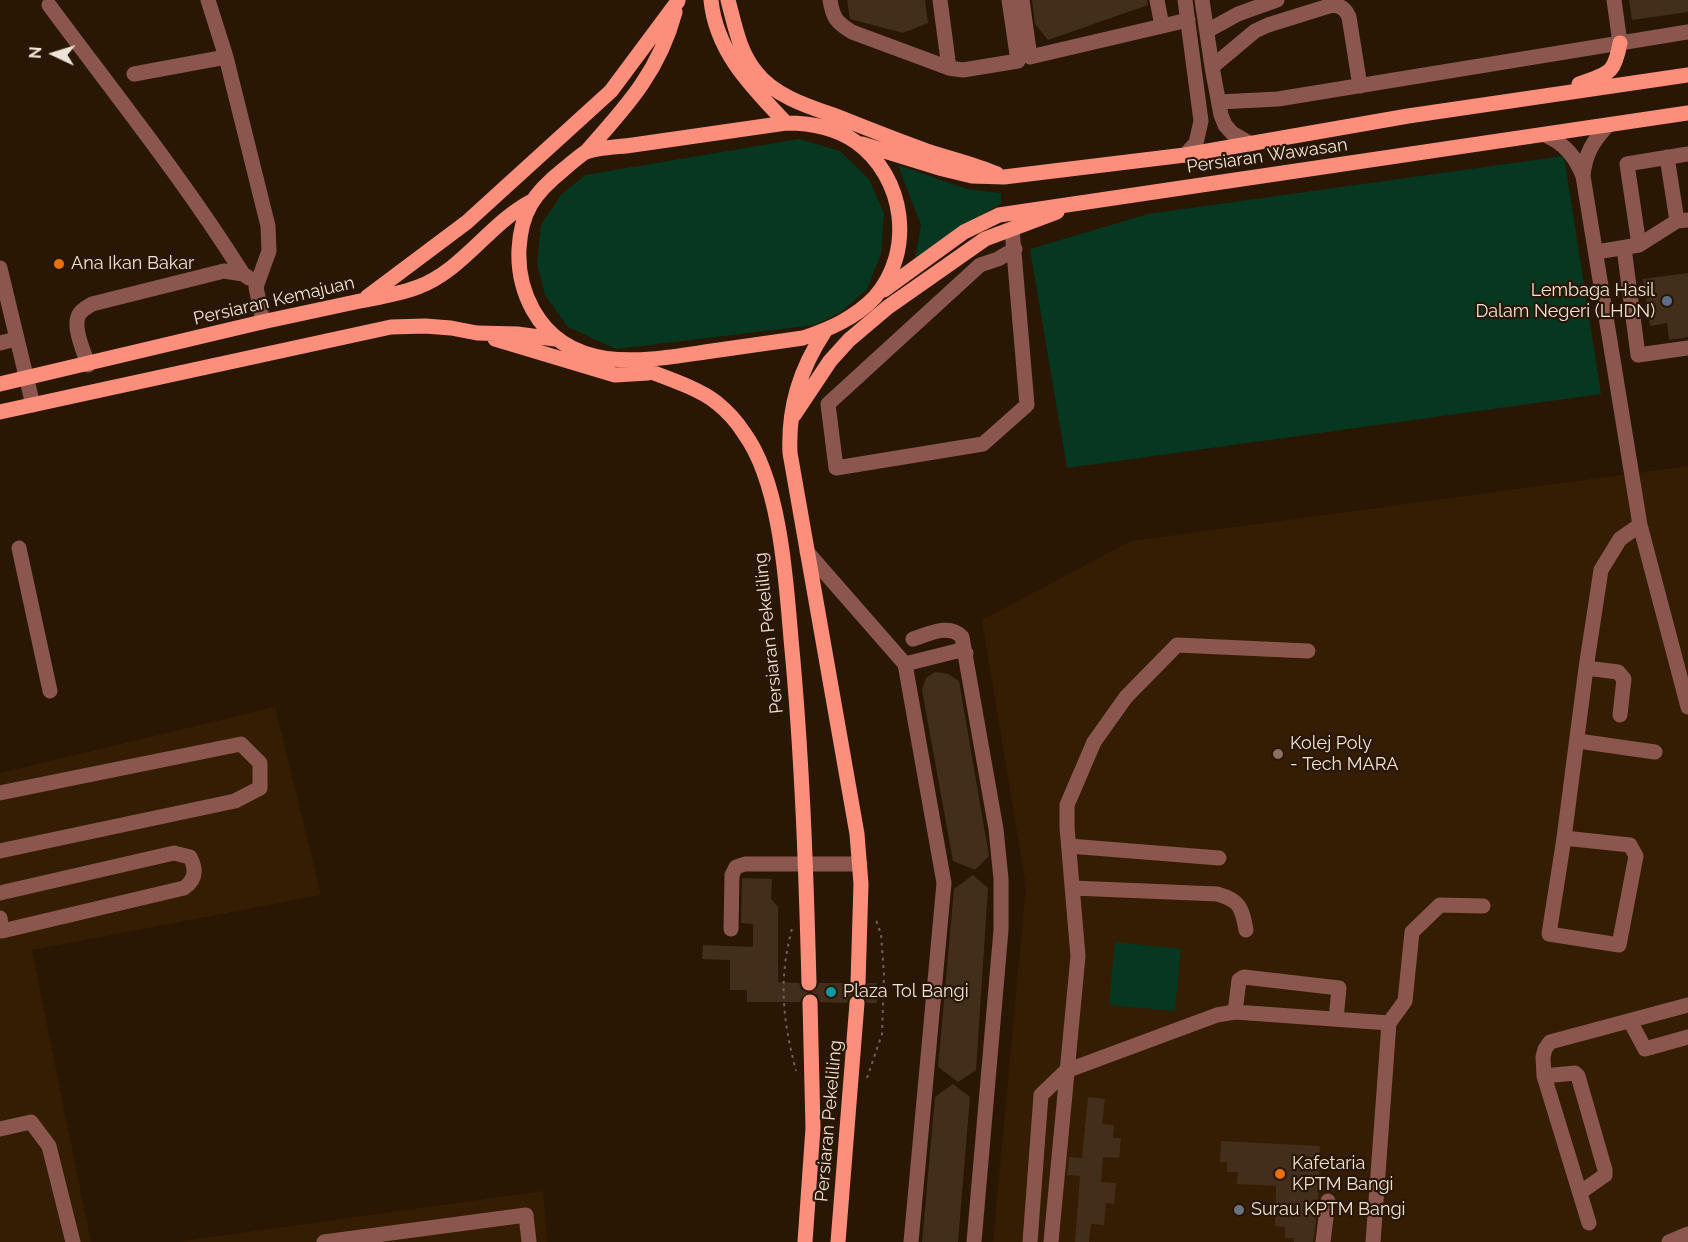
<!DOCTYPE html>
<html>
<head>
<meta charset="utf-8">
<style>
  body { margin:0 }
  #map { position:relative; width:1688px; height:1242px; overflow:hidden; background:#291704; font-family:Raleway,sans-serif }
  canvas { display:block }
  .north { position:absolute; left:24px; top:24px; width:60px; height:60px; -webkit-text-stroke:4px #291704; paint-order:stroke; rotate:274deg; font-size:16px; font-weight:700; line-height:24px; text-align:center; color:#efe2d6 }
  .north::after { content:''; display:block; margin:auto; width:21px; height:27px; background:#efe2d6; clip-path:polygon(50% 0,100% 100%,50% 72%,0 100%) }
</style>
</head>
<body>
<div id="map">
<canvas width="1688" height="1242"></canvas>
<div class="north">N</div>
</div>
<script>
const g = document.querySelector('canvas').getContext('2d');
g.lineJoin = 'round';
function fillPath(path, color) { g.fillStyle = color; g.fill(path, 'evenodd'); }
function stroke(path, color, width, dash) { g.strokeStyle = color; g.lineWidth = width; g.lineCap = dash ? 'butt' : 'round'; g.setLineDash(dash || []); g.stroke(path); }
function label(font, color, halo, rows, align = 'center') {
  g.font = font + ' Raleway,sans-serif'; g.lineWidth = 4.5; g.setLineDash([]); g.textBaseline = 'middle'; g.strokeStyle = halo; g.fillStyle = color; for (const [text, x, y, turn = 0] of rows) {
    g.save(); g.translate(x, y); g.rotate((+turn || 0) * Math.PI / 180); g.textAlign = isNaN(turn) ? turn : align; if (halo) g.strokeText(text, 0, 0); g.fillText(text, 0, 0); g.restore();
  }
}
fillPath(new Path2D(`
  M1688,466V1242H993L1026,887L982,620L1131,541Z
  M275,707L321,895L32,950L91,1242H0V773Z
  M543,1191L547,1242H176Z`), '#341d02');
fillPath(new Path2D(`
  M799,139L840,151L869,179L884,213L881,254L867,289L841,312L815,325L616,349L568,327L545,295L537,263L541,225L561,195L585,175Z
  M1564,156L1601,394L1067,468L1030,249L1148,214Z
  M898,165L967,189L1001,193V204L976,218L913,270L921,225Z
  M1115,942L1181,949L1175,1011L1109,1005Z`), '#063721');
fillPath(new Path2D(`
  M847,0H925L928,23L903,33L850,19Z
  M1032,0H1147L1148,5L1048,40L1035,24Z
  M1629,0H1688V12L1632,20Z
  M1688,273V337L1669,340L1667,323L1650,326L1643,279Z
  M935,672L948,674L959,681L989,856L975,870L953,861L922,690L926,678Z
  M973,875L988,888L976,1070L958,1082L938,1067L954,889Z
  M742,878L772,879L771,899L778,907V982L799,983L801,989L808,993L802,997L800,1002H747V990H730V960L702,959L703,945L753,947V924L741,923Z
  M819,983H848L852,991L858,993L866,989L868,983H877V1003H867L863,995L857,993L849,997L847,1003L820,1002L818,996L811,992L817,988Z
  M953,1084L970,1097L958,1242H922L935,1097Z
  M1088,1097L1105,1099L1102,1124L1114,1125L1113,1138H1121L1119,1158L1103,1157L1101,1182L1116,1183L1114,1204L1106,1203L1104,1225L1091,1224L1089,1242H1075L1080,1176L1067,1175L1069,1157L1082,1158Z
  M1221,1141L1320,1146L1318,1205L1313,1242H1294V1238H1285V1227L1275,1226L1276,1186L1237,1184L1238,1172H1227V1162H1220Z`), '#422e1a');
stroke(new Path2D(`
  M792,929C778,981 783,1020 796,1071
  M867,1078L882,1034L884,975L881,934L876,920`), '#716150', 2, [3, 4.5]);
stroke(new Path2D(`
  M208,0L226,57
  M830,0C833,18 836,22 852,32L949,68L963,70L1018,61L1009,0
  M940,0L949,68
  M1022,0L1030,57L1188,20
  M1157,0L1162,26
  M1185,0L1201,121L1196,143L1185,155
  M1202,0L1212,67L1221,115L1225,125L1232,133L1251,144
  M1614,0L1620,43
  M49,5C115,94 184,180 243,274
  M1207,31L1238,14L1277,0
  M1212,67L1255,31L1268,25L1332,5C1341,6 1345,8 1349,17L1360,86
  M134,74L226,57L268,226L269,251L256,287L263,322
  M1219,102L1278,99L1688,32
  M1545,135C1565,144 1575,156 1583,176L1640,525L1688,707
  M1667,157L1677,221
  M1583,176C1585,154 1593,141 1608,125
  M1012,229L1027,405L983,444L836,468L828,404L980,265L998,259L1015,249
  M1639,245L1627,164L1688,154
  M1624,248L1638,355L1688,348
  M1596,252L1639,245L1677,221L1688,220
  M0,268L33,405
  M0,343L16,339
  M88,365C84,351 71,325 80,313C83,309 89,306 92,304L224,271L243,274L249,278
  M19,548L50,691
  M807,552L905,664L944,883L911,1242
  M913,639C929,634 949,623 962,637L996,829L1001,879V930L974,1242
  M905,664L957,651L966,653
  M1586,668L1618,672L1624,679L1620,715
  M1578,741L1655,752
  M0,793L241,744L260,763V788L235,801L0,851
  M1564,838L1630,845L1636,856L1619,945L1549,934L1564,838L1586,668L1601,570L1620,539L1640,525
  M1069,846L1219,858
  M1073,888L1217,894C1240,900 1242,908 1246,930
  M0,893L174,853L190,857C197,870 195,880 184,888L2,931L0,918
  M731,929L732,875L736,867L745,864H860
  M1235,1012L1239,980L1244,977L1339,988L1336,1019
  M1630,1021L1645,1049L1688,1037
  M1544,1076L1575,1073L1578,1076L1605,1170V1175L1581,1192
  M0,1129L31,1122L49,1146L73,1242
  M1589,1223L1544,1076L1543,1057L1545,1049L1550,1042L1688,1005
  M324,1242L526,1215L529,1242
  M1030,1242L1041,1095L1066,1071L1217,1015L1235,1012L1389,1023
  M1051,1242L1078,956L1067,827V805L1094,742L1126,697L1177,645L1308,651
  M1323,1242L1328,1201
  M1373,1242L1389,1023L1405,1001L1412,932L1440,905L1483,906
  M1669,1242L1688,1234`), '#8b564d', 15);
stroke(new Path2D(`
  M711,0C716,52 752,87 786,123
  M728,0C735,26 739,51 756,72C774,96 810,107 836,116C866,128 896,140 927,151C951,159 974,164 997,174
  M1579,84C1608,73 1614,76 1620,43
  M786,123C811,123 835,127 856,142C905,177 915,251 875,297C855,318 830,329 803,338C770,343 738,347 705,352C644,361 569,375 533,310C523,292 518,270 519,249C521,212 534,193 563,170C570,164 577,158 584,153C595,147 621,147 633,145C684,138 735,130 786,123Z
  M862,144L943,169L972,176L1004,177L1185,155L1408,116L1688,75
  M586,152C626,107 659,72 675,12
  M884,290L964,232L999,215L1688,113
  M367,297L467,222L611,91L678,1
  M825,331C800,369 788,407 790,453L857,834L861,884L858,983
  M495,339L615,375L648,373
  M626,362C651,373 697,386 717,403C727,411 737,422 744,433C780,482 786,579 791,639C802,753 806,868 809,983
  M0,384C87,364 175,342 262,322C295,315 328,308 360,301C380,297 400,294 418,287C463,270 488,225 530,202
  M0,412L391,327L425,326L451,328L477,333L517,334L555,339
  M794,415L830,361L849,340L888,307L985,239L1057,212
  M805,1242L813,1128L810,1002
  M838,1242L857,1003`), '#fc8f7c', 15);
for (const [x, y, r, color] of [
  [59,264,6,"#e8710a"],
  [1667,301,6,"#5c6f8a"],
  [1278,754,6,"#8d6e63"],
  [831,992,6,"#0f9aa8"],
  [1280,1174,6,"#e8710a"],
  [1239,1210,6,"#6b7280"]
]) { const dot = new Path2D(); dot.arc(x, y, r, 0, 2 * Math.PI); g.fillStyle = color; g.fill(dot); stroke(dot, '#291704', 2); }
label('18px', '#efe2d6', '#291704', [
  ["Persiaran Wawasan",1267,156,-8],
  ["Persiaran Kemajuan",274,301,-13],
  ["Persiaran Pekeliling",769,633,-96],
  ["Persiaran Pekeliling",829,1121,-85]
]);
label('18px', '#efe2d6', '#291704', [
  ["Ana Ikan Bakar",71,264],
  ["Lembaga Hasil",1655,291,"right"],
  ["Dalam Negeri (LHDN)",1655,312,"right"],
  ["Kolej Poly",1290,744],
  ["- Tech MARA",1290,765],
  ["Plaza Tol Bangi",843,992],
  ["Kafetaria",1292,1164],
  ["KPTM Bangi",1292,1185],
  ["Surau KPTM Bangi",1251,1210]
], 'left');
</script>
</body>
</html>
